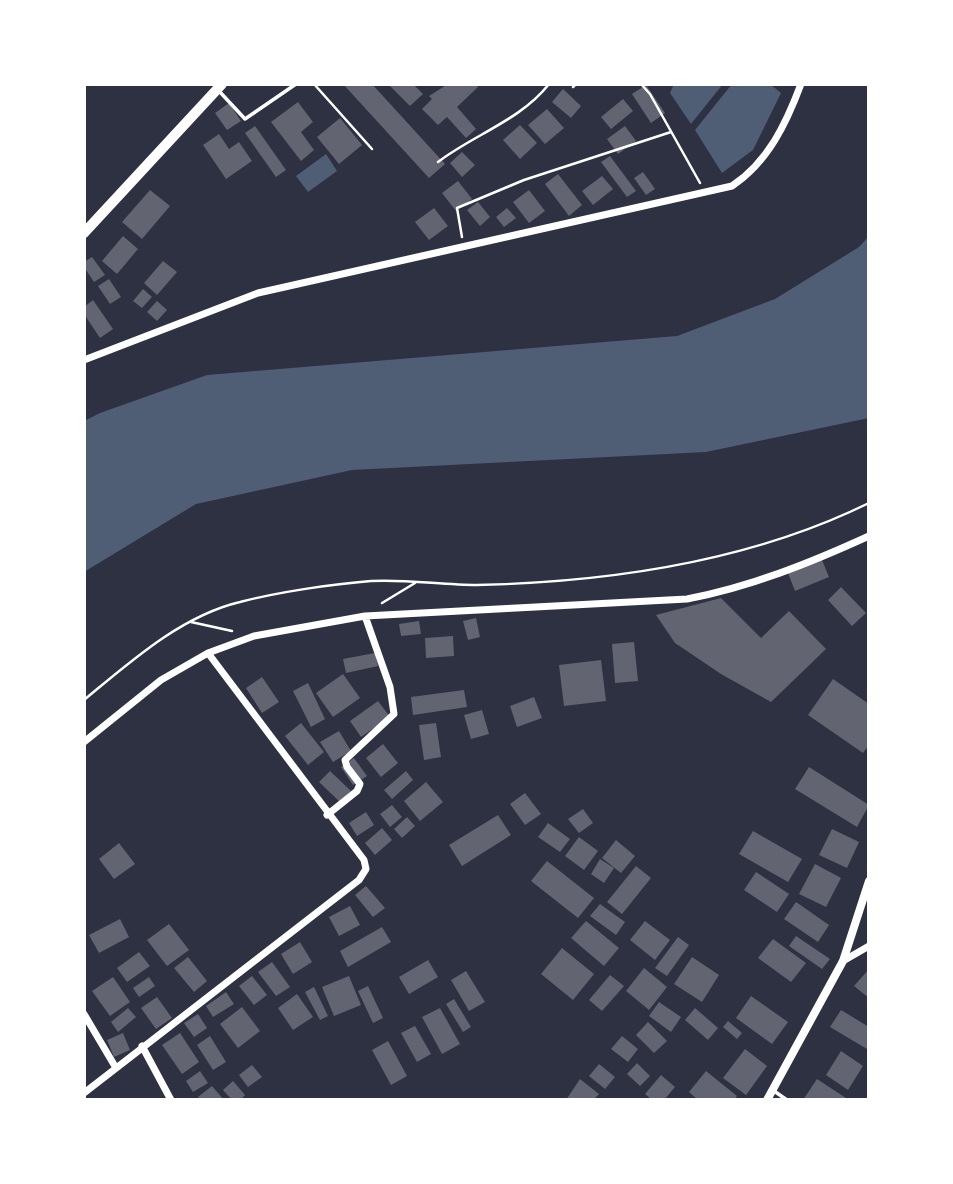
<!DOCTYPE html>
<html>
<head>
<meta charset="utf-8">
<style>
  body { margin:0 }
  #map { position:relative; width:953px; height:1184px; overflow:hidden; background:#2d3142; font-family:Manrope,sans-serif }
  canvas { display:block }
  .frame { position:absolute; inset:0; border:86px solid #fff; pointer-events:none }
</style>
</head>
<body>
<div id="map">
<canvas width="953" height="1184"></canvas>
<div class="frame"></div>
</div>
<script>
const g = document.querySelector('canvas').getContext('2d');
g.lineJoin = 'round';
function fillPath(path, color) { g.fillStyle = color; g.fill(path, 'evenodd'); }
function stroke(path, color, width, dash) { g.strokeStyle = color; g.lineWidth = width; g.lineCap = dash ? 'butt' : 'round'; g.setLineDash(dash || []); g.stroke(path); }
fillPath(new Path2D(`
  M674,84H723L691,124L670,93Z
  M732,84H770L781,93L753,150L722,173L695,130Z
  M326,154L337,171L308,192L296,176Z
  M869,236V418L706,452L352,470L196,504L84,572V421L100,413L207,375L677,336L775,299L859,247Z`), '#4f5d75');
fillPath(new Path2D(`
  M343,84H372L445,164L429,178Z
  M388,84H413L423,94L410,106Z
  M448,84H476L478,87L457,107L476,129L466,138L447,117L438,125L422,109L432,99L429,96Z
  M646,85L665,113L651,123L632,94Z
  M563,89L581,106L571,118L552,102Z
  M623,99L633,111L611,129L601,117Z
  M298,102L313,122L301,132L314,150L301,161L271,122Z
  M229,103L241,121L227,130L215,113Z
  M547,109L564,128L545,144L528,125Z
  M340,118L362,145L339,164L317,137Z
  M520,125L537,143L520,159L503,140Z
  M255,126L286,170L276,177L245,133Z
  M625,126L636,141L618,154L607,139Z
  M219,134L229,149L239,142L252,161L226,179L203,145Z
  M462,152L475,165L462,177L450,163Z
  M610,156L636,191L627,197L601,162Z
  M643,172L655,189L646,195L634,178Z
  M558,174L582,205L569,216L545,184Z
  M602,176L613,189L593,205L582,191Z
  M458,181L472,199L456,211L442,193Z
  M150,190L170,206L142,239L122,222Z
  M529,190L545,211L529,223L513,202Z
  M478,202L490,217L480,226L467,210Z
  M434,208L448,226L429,240L415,222Z
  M507,208L516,218L504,227L496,217Z
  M123,236L138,249L117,274L102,261Z
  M92,257L105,275L94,282L84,267V262Z
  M163,261L177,272L157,295L144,283Z
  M109,279L121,297L110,304L98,286Z
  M143,289L152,297L142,308L133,301Z
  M93,300L113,329L100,338L84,314V307Z
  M157,301L167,310L157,321L147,312Z
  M822,560L829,577L795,591L788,573Z
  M841,587L866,613L852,626L828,600Z
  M721,598L761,638L789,611L826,649L771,702L721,674L675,643L656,615Z
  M476,618L480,637L468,640L463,621Z
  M419,621L421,634L401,636L399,624Z
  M453,636L454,656L426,658L425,638Z
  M634,642L638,681L615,683L612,644Z
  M375,653L378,666L346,673L343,659Z
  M601,660L606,701L564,706L559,665Z
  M343,674L360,698L333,717L316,693Z
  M262,677L279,702L262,713L246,688Z
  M833,679L869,704V745L863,753L808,715Z
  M308,683L325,719L311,727L293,691Z
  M464,690L467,707L413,715L411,697Z
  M534,697L542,718L517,727L510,706Z
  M378,701L390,717L361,737L350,721Z
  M482,710L489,734L471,739L464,715Z
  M301,723L324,752L308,765L285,736Z
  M436,723L441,757L424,760L419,725Z
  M339,731L351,751L333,762L320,742Z
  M383,744L398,763L381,777L366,758Z
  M354,758L367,776L353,785L341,767Z
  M809,767L869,805L857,827L795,789Z
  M330,771L351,791L340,802L319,782Z
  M406,771L413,780L392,799L384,790Z
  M426,782L443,802L420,821L404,801Z
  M525,793L541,814L525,825L510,804Z
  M392,805L402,817L390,827L380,814Z
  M583,809L593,823L579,833L568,819Z
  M366,812L374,825L357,836L349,823Z
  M498,815L511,835L462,866L449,845Z
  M407,817L415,826L402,838L394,829Z
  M548,823L570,839L560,852L538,837Z
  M382,828L392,840L375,855L365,843Z
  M832,829L859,842L847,868L819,855Z
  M753,831L802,859L788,882L739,854Z
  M579,837L598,851L584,870L565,856Z
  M616,840L635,856L621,873L602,858Z
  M119,843L135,864L114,879L99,859Z
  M600,859L614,868L604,883L591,874Z
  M547,861L594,898L578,918L531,881Z
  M815,864L841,878L826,907L799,894Z
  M636,866L651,878L622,914L607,902Z
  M756,872L789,894L777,912L744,890Z
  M366,886L385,908L373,917L355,895Z
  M796,902L829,925L818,942L784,919Z
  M600,904L625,922L616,935L590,916Z
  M350,906L360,925L339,936L329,917Z
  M120,919L129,937L99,953L89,935Z
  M586,921L619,948L604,966L571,938Z
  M645,921L670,940L655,960L630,940Z
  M169,924L189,950L167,966L147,940Z
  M382,927L391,942L348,967L340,951Z
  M796,936L830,959L822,969L789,946Z
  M678,937L689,945L667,976L655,968Z
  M773,939L806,963L791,982L758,958Z
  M300,942L312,962L293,974L281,954Z
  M562,948L594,974L573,1000L541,974Z
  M139,952L150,966L127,982L117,968Z
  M188,957L207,981L194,992L174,968Z
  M692,957L719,975L702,1002L674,984Z
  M428,960L438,977L409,994L399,977Z
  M272,962L290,987L276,996L258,972Z
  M644,968L667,987L649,1010L626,991Z
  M869,969V998L854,986Z
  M466,971L485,1002L469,1011L451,980Z
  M610,975L624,986L602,1011L589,1000Z
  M252,976L267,995L254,1005L239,986Z
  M349,976L361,1005L334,1016L322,987Z
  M113,977L130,1002L110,1016L92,991Z
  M149,977L155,986L139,997L133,988Z
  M368,986L383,1018L373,1023L358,991Z
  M314,987L328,1016L320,1020L305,992Z
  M226,992L234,1004L213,1017L206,1006Z
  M297,994L313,1017L293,1030L278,1008Z
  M751,996L788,1022L772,1044L736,1018Z
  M157,997L172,1018L156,1029L141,1008Z
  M454,999L471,1027L463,1032L446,1004Z
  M659,1002L681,1017L671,1032L649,1016Z
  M242,1007L260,1031L238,1048L220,1024Z
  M128,1008L136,1017L118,1032L111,1022Z
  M440,1008L460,1044L442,1054L422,1017Z
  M695,1008L718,1028L708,1040L685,1020Z
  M841,1010L869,1027L867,1049L830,1027Z
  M198,1014L207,1028L194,1037L184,1023Z
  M728,1021L742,1033L737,1039L723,1027Z
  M648,1022L667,1041L654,1053L636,1035Z
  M415,1026L431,1054L417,1062L401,1033Z
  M123,1033L130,1050L114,1057L107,1040Z
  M180,1033L199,1062L182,1074L162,1045Z
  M210,1036L226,1062L213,1070L197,1045Z
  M622,1036L638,1049L628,1062L611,1049Z
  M388,1041L407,1076L391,1085L372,1050Z
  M745,1049L767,1066L746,1095L723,1078Z
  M841,1051L863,1066L848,1090L826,1075Z
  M637,1063L650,1076L640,1086L627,1074Z
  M599,1064L615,1077L605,1089L589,1076Z
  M252,1065L262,1077L248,1087L239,1075Z
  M200,1071L208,1083L193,1092L186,1081Z
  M706,1071L737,1096L734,1100H698L689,1092Z
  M661,1075L675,1087L664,1100H652L645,1094Z
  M580,1079L599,1094L593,1100H566Z
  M817,1079L849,1100H803Z
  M233,1081L245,1095L240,1100H232L223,1090Z
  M212,1086L224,1100H200L198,1097Z`), '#626471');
stroke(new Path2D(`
  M314,84L372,149
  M641,84L650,94L700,183
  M573,87L576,84
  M438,162C473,135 521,120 549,84
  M462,237L457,208L524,180L671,132
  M382,603L415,583
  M191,622L232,631
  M84,700C130,662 181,616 240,602C278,592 333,584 371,581C406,579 442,585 477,585C611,582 749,562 869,503`), '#fff', 2.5);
stroke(new Path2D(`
  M219,91L245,119L296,84
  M774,1091L787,1100`), '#fff', 3.5);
stroke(new Path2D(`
  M84,360L258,293L732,186C768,162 786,124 801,84
  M84,742L161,680L208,653L254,636L365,616L687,599C750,587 810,563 869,536
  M327,815L357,791L360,784L347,767L345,760L394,714L390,687L365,616
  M843,961L869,946
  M84,1014L116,1068
  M142,1046L171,1100
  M84,1093L359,880L366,869L364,860L208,653`), '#fff', 7);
stroke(new Path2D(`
  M767,1100L843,961L869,881`), '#fff', 8);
stroke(new Path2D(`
  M84,233L222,84`), '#fff', 10);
</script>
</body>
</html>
